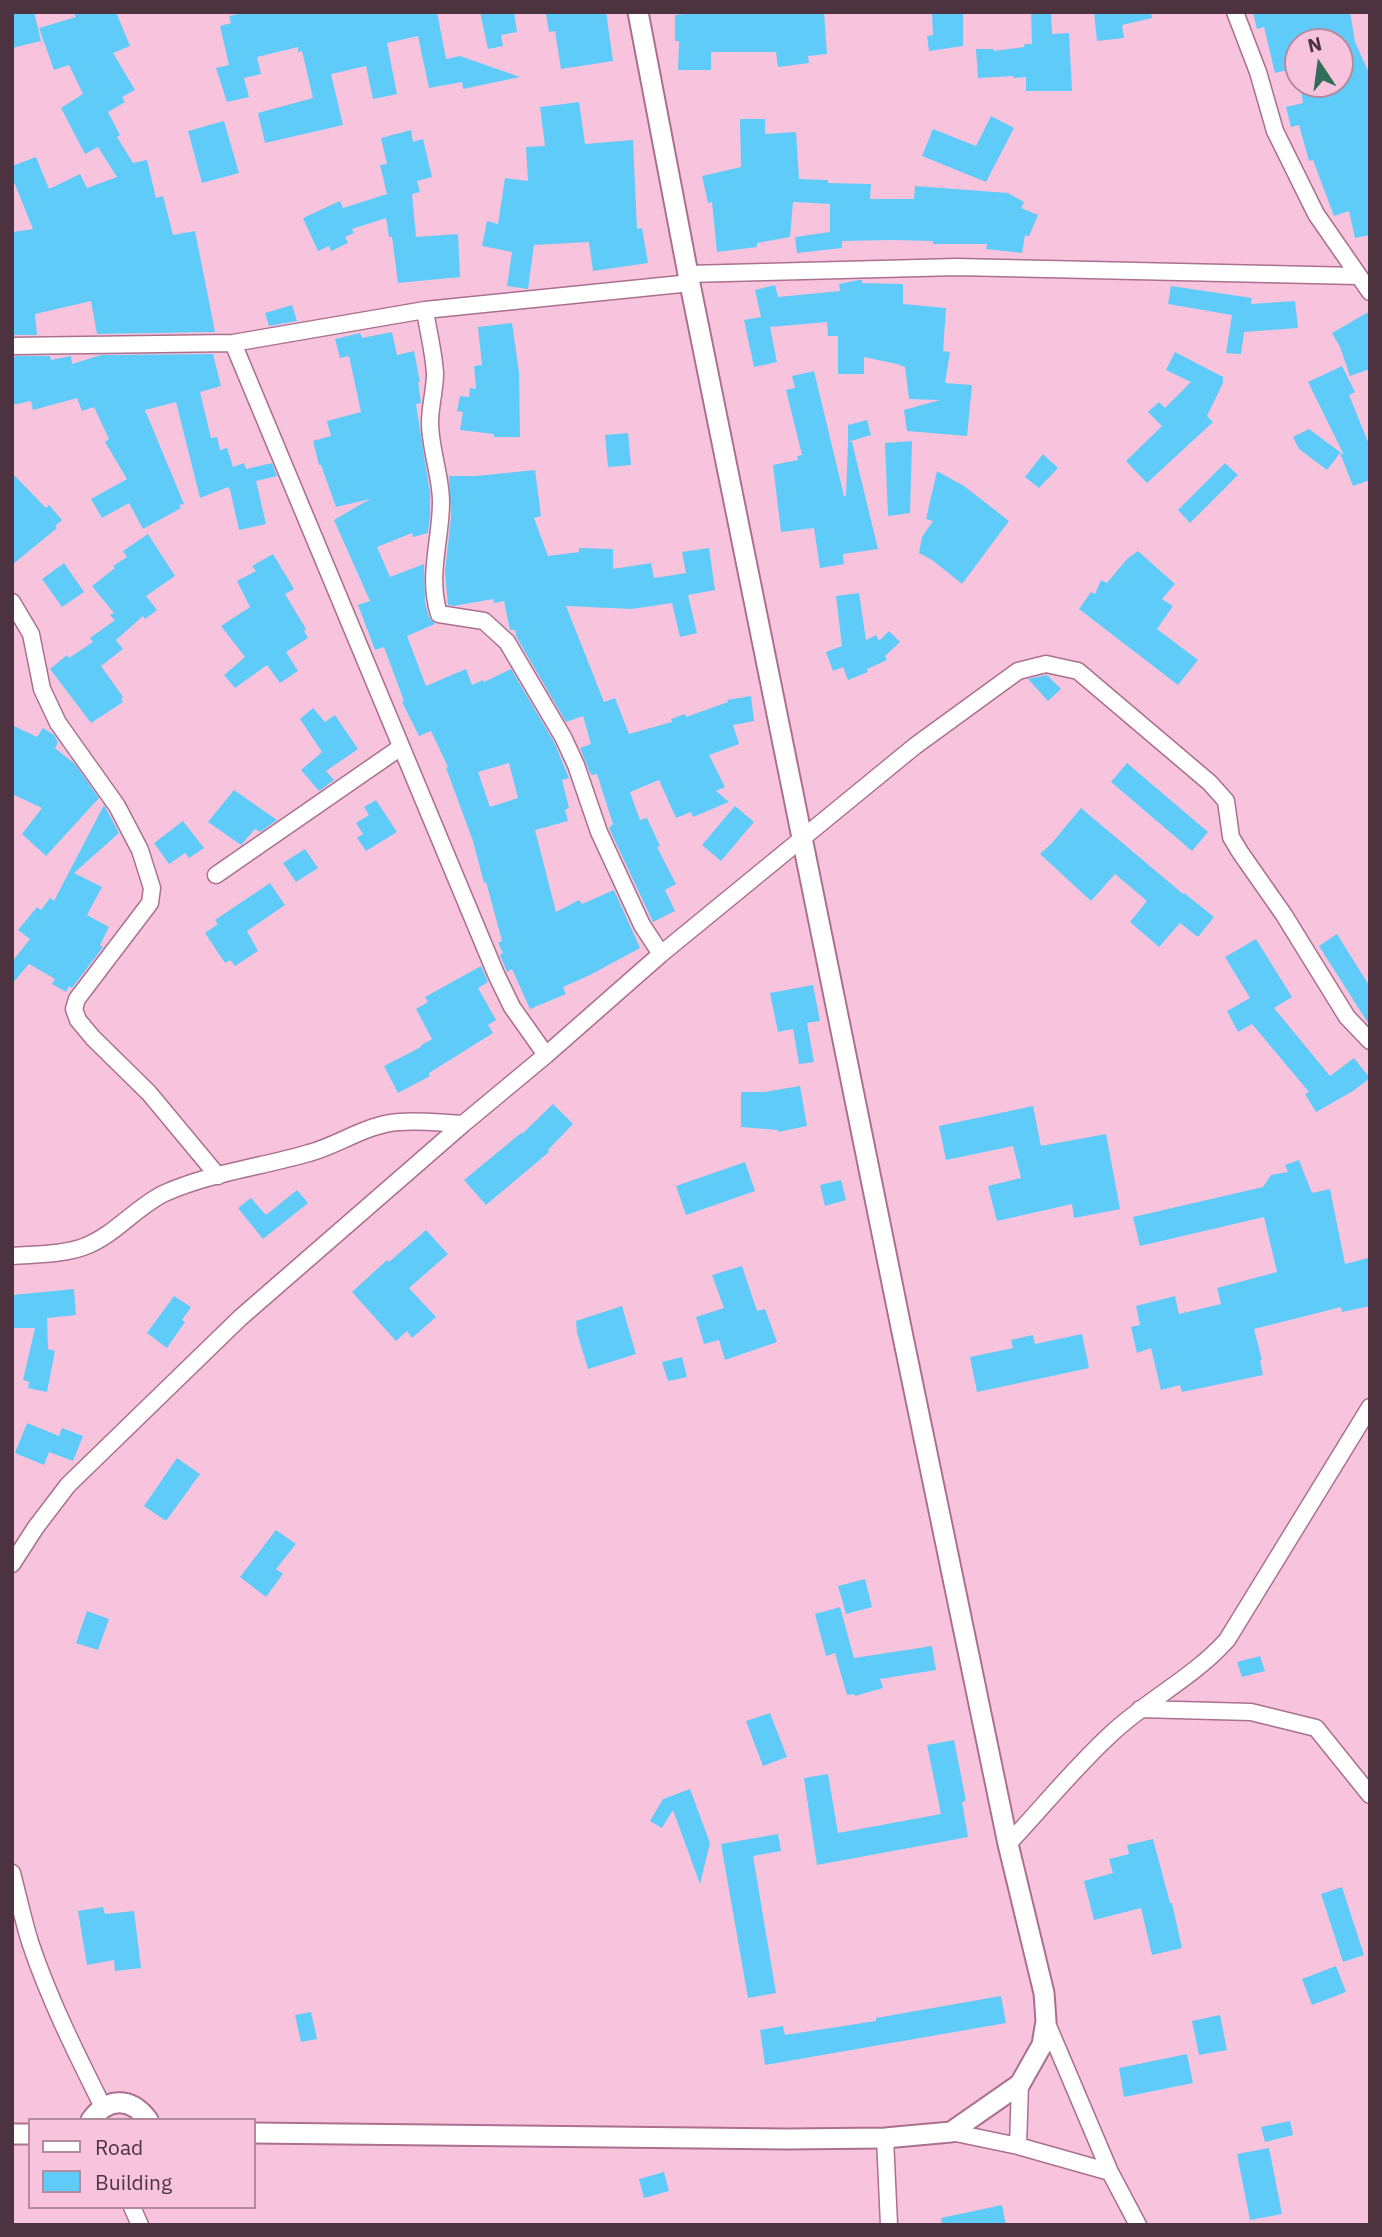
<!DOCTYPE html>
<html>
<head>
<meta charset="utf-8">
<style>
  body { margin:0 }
  #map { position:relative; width:1382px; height:2237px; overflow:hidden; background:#f8c4dd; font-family:"IBM Plex Sans",sans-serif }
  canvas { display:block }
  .frame { position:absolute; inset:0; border:14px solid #4d3340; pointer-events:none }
  .legend { position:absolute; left:28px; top:2118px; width:228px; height:91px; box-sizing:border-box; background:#f8c4dd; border:2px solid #b48a9e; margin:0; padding:9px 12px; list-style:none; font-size:21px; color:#4d3340 }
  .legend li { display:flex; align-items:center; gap:14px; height:35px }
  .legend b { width:35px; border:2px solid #b48a9e }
  .north { position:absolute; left:1284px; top:28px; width:70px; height:70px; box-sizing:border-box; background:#f8c4dd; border:2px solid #b48a9e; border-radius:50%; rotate:347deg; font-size:19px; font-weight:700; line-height:28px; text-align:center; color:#4d3340 }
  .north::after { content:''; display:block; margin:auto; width:24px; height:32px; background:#316d59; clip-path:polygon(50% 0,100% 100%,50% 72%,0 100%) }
</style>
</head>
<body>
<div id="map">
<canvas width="1382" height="2237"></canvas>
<div class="frame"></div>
<ul class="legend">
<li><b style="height:9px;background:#fff"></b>Road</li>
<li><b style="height:19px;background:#5fcbf8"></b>Building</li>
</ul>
<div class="north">N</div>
</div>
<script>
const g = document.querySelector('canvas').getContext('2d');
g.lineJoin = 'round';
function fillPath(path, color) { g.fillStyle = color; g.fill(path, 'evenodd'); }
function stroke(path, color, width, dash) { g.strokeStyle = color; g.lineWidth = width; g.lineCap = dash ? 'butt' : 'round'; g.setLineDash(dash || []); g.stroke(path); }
fillPath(new Path2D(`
  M12,12H34L41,41L12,48Z
  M73,12H116L130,46L113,53L135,90L122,97L125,102L108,112L120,135L117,137L133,163L147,160L156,198L163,196L173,235L195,231L215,332L97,334L91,301L35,314L37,335H14L12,232L33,229L12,177V166L36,157L49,189L80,174L87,188L117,177L98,147L85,154L61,108L83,94L69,65L54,70L39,28L76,17Z
  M247,12H437L446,59L460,56L520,77L463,89L462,82L429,88L418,36L387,43L397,94L373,99L366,66L331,74L343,125L265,143L258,113L313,98L302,51L298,52V47L257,57L261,74L244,78L249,97L227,102L216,68L229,65L220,26L231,23L229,16Z
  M480,12H514L517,32L501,35L503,46L488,49Z
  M557,12H606L613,61L561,69L555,31L549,32L546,14Z
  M707,12H824L827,54L808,56L809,63L778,67L776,52H711V70H678L679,41H675V15Z
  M1031,12H1051L1052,34L1069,33L1072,91H1026V77L1013,78V76L978,78L976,49H994V51L1024,47L1025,44H1032Z
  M1094,12H1151L1152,18L1122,25L1124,38L1097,41Z
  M1253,12H1350L1355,42L1370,75V235L1355,238L1349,211L1334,216L1313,160L1309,161L1299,125L1291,127L1286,107L1303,103L1300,84H1340V42H1298V51L1292,52L1295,68L1275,73L1264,27L1257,29Z
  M932,13H963V46L929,51L927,36L933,35Z
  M579,102L585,144L633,140L637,229L642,228L648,263L593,271L589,242L534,245L528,289L507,286L512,252L482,246L487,221L498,224L505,178L528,181L526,147L545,146L540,107Z
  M991,116L1014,128L986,182L922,156L933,129L976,146Z
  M740,119H765V134L796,132L799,179L828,180V183L871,184L870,199H914L915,186L1008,193L1024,202L1021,208L1038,215L1029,236L1025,235L1022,253L986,249L987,244H933V241L892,240L842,241V248L797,253L795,237L830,232V204L793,202L790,237L757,243V247L717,252L712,202L708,203L702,176L741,167Z
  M224,121L239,173L202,183L188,131Z
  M411,130L413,142L423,139L432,177L417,181L420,192L412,194L416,237L458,234L460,277L398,283L392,237H389L386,218L352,229L354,233L345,237L348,243L331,251L329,246L318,251L303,218L340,201L343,208L387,194L380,165L387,164L381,138Z
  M859,280H862V283L903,284V304L946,308L943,351L950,352L945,383L972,385L967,436L907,431L904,410L940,400L909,399L905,367L897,364L864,357V374H838V336H828L827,322L770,327L777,362L754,367L744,320L761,317L755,290L775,285L778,297L840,291L839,284Z
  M1171,286L1252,298L1251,304L1295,301L1298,328L1244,332L1241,354L1226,353L1232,315L1168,304Z
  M292,305L297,321L269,326L265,313Z
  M1370,311V369L1350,376L1340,347L1332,333Z
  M512,323L519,372L520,437H494V434L460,430L463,412L457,411L460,396L469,397L470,388L476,389L474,366L482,365L478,327Z
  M392,332L397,355L414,351L420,382H418L421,403L416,404L430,493V515L428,533L413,537L412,533L377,547L390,577L424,564L425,602L429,617L435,624L407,636L426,686L466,669L472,685L483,680L484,682L511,669L554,742L569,778L562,780L569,808L565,810L568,821L535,830L556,912L579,900L582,904L614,890L640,948L590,975L563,987L566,994L530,1009L512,969L507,972L500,955L503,953L498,943L502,941L494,911L486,882L484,883L473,841L446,768L448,767L431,731L419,736L402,702L404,701L384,647L375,650L358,605L370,601L334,520L370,499L336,507L321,465H319L313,441L331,436L327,421L361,412L349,356L340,358L335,339L360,333L362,338ZM509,763L518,798L490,807L478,772Z
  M1175,352L1223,377V383L1207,416L1213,422L1147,483L1126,461L1162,426L1148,412L1159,402L1165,408L1191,382L1166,370Z
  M213,354L221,386L200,392L211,438L217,437L220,450L227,448L233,467L244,463L246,469L272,463L277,476L256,481L266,524L239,530L230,490L228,487L200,498L176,402L145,410L184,504L179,505L181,508L143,529L129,503L102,518L91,499L127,479L105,442L109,439L94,407L82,411L77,398L33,410L31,401L12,405V359L16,356H50L51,360L71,356L72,364L101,355Z
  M1342,366L1355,392L1349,395L1370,447V480L1353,486L1340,453L1327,470L1299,449L1293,437L1309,429L1344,455L1308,382Z
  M814,371L844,496H846L848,442H852L878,549L843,554L844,564L820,568L814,528L781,532L773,465L798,460L797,456L802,455L786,390L795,388L792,376Z
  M867,420L871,435L848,442V425Z
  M628,433L631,465L608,467L605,435Z
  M912,441L910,513L888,516L885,443Z
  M1043,454L1058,468L1039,488L1025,477Z
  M1225,463L1238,475L1190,523L1178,510Z
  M535,470L541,516L534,518L548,556L579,552V548L613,549V569L651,563L654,578L686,573L682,552L709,548L715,590L688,595L697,633L680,637L672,603L632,609L566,606L604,702L615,698L629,734L672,722L671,719L685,714L686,717L728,702L727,700L751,696L754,721L733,725L739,744L709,755L725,787L716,791L729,802L693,817L691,812L676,818L659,780L630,792L640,820L647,818L660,846L657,847L676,884L665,890L675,911L653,922L609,828L613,824L597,774L592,775L590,773L580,748L591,744L583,716L566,722L517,638L515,630H510L504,601L494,603L493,599L454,606L448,605L445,572L451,517L449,476H476Z
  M937,471L964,486L1009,521L962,584L932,560L919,553L922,537L933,521L926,519Z
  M12,473L46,508L49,505L62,520L55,526L57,528L12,565Z
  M148,534L175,576L146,596L157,610L145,619L143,616L116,640L123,649L101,666L123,697L121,699L123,702L91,723L50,669L67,655L69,658L93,642L90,638L115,620L110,615L114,613L92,586L115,568L113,566L127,557L123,551Z
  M1138,551L1175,584L1162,599L1173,606L1157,629L1198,660L1178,685L1079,609L1091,592L1095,594L1101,580L1107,583L1127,559Z
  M273,554L294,589L285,594L306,629L304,631L308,638L286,652L298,671L280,683L267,665L235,688L224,675L245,657L221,626L250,607L237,581L256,571L252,566Z
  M64,563L84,592L62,607L42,579Z
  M859,593L866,640L876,635L879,641L889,631L900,642L885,656L887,660L867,669L868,672L848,680L843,667L833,671L826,652L842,646L836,596Z
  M1047,675L1061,689L1048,701L1028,679Z
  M313,708L325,722L335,715L358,749L326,771L334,780L319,791L301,770L322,752L300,719Z
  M12,725L37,737L43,728L54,735L58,742L55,748L75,764L99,798L46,856L22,834L42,808L12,794Z
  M1127,763L1208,832L1192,851L1111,782Z
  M234,790L277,820L260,832L255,829L241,845L208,822Z
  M376,800L397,832L366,851L357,838L363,834L356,823L369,815L364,807Z
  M104,805L119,833L74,873L102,887L87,915L109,927L100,945L103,947L72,988L69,986L66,992L52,984L55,979L29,964L12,984V962L30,939L18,930L37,907L41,910L50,898L54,901Z
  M735,806L754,822L721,861L702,845Z
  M1081,808L1183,894L1184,893L1214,917L1198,937L1180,923L1159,947L1130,922L1147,901L1115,874L1091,901L1040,854L1052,843Z
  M183,821L204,848L189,858L185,853L169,864L154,843Z
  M305,849L318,868L296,882L283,863Z
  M270,883L285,905L247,931L258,951L235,966L230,960L225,963L205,933L218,924L215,920Z
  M1337,934L1370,987V1026L1319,946Z
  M1256,939L1292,997L1274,1008L1330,1076L1354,1058L1370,1078L1353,1091L1316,1112L1305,1094L1309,1092L1252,1024L1238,1032L1227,1011L1250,998L1225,957Z
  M481,966L488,982L478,988L496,1020L488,1025L493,1033L429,1073L430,1076L398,1093L384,1066L421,1047L420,1046L432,1039L416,1009L428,1002L425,997Z
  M813,985L820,1021L807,1023L814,1062L799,1064L793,1029L778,1032L770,993Z
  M800,1086L807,1126L778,1132V1130L741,1127V1092H764Z
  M553,1104L573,1124L548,1150L549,1152L486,1205L464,1180L521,1133L522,1134Z
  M1033,1106L1041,1146L1106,1134L1120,1209L1074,1218L1072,1204L997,1221L988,1186L1021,1178L1013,1146L946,1160L939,1126Z
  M1299,1160L1312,1193L1330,1189L1345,1264L1368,1258L1370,1267V1306L1342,1312L1341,1307L1254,1329L1262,1360H1260L1263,1375L1182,1392L1180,1385L1161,1390L1151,1348L1137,1353L1131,1327L1140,1325L1136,1306L1175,1296L1179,1314L1221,1304L1217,1288L1277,1272L1264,1217L1140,1246L1133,1217L1263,1187L1271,1175L1288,1172L1285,1165Z
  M745,1162L755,1191L686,1215L676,1186Z
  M841,1180L846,1200L825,1206L820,1185Z
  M297,1190L308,1203L263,1239L238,1208L251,1198L266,1215Z
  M426,1230L448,1254L409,1288L436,1317L412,1338L407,1331L396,1341L352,1292L387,1260L389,1262Z
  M742,1266L757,1311L765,1309L777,1342L725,1360L719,1340L704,1344L696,1317L724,1308L712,1275Z
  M74,1289L76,1315L47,1318L48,1349L55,1351L47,1392L28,1388L29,1382L23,1380L35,1328H12V1295Z
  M174,1296L191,1307L182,1320L185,1322L167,1348L147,1333Z
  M622,1306L636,1354L588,1369L577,1333L576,1321Z
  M1082,1334L1089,1368L977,1392L970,1357L1013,1348L1011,1340L1033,1335L1035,1344Z
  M682,1357L687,1377L668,1381L662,1362Z
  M27,1423L59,1436L62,1428L83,1436L73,1461L49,1452L44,1465L15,1453Z
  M177,1458L200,1474L166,1521L144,1506Z
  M276,1530L296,1544L276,1569L283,1574L266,1597L240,1577Z
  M865,1579L872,1607L846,1614L838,1586Z
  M840,1607L854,1658L932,1646L936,1670L880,1679L883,1688L855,1696L854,1694L847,1695L835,1653L826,1656L815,1614Z
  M87,1611L109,1619L98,1650L76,1643Z
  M1260,1656L1265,1671L1242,1677L1237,1662Z
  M770,1713L787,1757L763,1766L746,1721Z
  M954,1740L966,1801L962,1802L968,1837L817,1865L804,1778L828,1774L838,1833L941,1814L927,1745Z
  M690,1789L710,1843L700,1884L673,1810L662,1828L650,1821L663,1799Z
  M778,1834L781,1851L753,1856L776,1993L748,1998L721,1844Z
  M1153,1839L1170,1903H1172L1182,1948L1152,1955L1141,1908L1094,1920L1084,1881L1113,1873L1109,1859L1129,1854L1127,1845Z
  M1342,1887L1364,1955L1343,1962L1321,1894Z
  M103,1907L105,1914L134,1911L141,1968L115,1971L114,1960L87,1965L78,1911Z
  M1336,1966L1346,1992L1312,2005L1302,1979Z
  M1001,1996L1006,2023L765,2065L760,2030L783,2026L785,2035L876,2021V2018Z
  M311,2012L317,2039L301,2042L295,2015Z
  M1220,2015L1227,2050L1199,2055L1192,2021Z
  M1187,2054L1193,2083L1124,2097L1119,2068Z
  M1290,2121L1293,2135L1265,2142L1261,2127Z
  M1269,2148L1282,2214L1250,2220L1237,2154Z
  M664,2172L669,2191L644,2198L639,2179Z
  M1002,2205L1006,2225H942L941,2218Z`), '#5fcbf8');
const minor = new Path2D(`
  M1235,12L1258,72L1275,131L1316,214L1370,292
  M688,274L957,267L1357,276
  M425,310C428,331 434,353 435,374C435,390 430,406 430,422C430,449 441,476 441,502C441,540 427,576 439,614L484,621L507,642L563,737L576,765L599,832L642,925L661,954
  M233,343L496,974L512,1007L546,1055
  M12,346L233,343L425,310L691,283
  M12,602L31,634L42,689L58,723L117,806L140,850L152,888L150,903L77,999L74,1009L78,1020L93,1038L149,1093L218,1176
  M216,875L401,747
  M12,1256C36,1254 63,1255 86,1246C116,1234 137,1206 165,1193C210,1173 261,1167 309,1153C339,1145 367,1124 399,1122C420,1120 442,1123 463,1124
  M12,1564L36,1527L68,1485L240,1318L463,1124L546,1055L661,954L915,746L1018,671L1046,664L1078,671L1210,783L1226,801L1231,837L1240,852L1284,915L1347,1017L1370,1041
  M1140,1709L1251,1712L1316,1728L1370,1795
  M1008,1844C1042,1808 1074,1768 1111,1734C1147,1700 1194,1677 1227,1640L1370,1407
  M12,1873C18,1896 23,1919 30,1942C49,1999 76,2053 103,2107
  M1046,2021L1110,2172L1138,2225
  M951,2132L1018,2146L1110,2172
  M885,2138L889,2225
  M1018,2146L1020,2084
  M132,2207L140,2225`);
const tertiary = new Path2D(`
  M91,2120C108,2097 131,2097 148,2120
  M254,2133L786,2139L885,2138L951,2132L1020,2084L1042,2045L1046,2021L1044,1993L1008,1844L902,1332L688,274L638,12
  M12,2134H30`);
stroke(minor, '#ab708d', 19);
stroke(tertiary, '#ab708d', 23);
stroke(minor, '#fff', 16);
stroke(tertiary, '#fff', 19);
</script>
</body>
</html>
